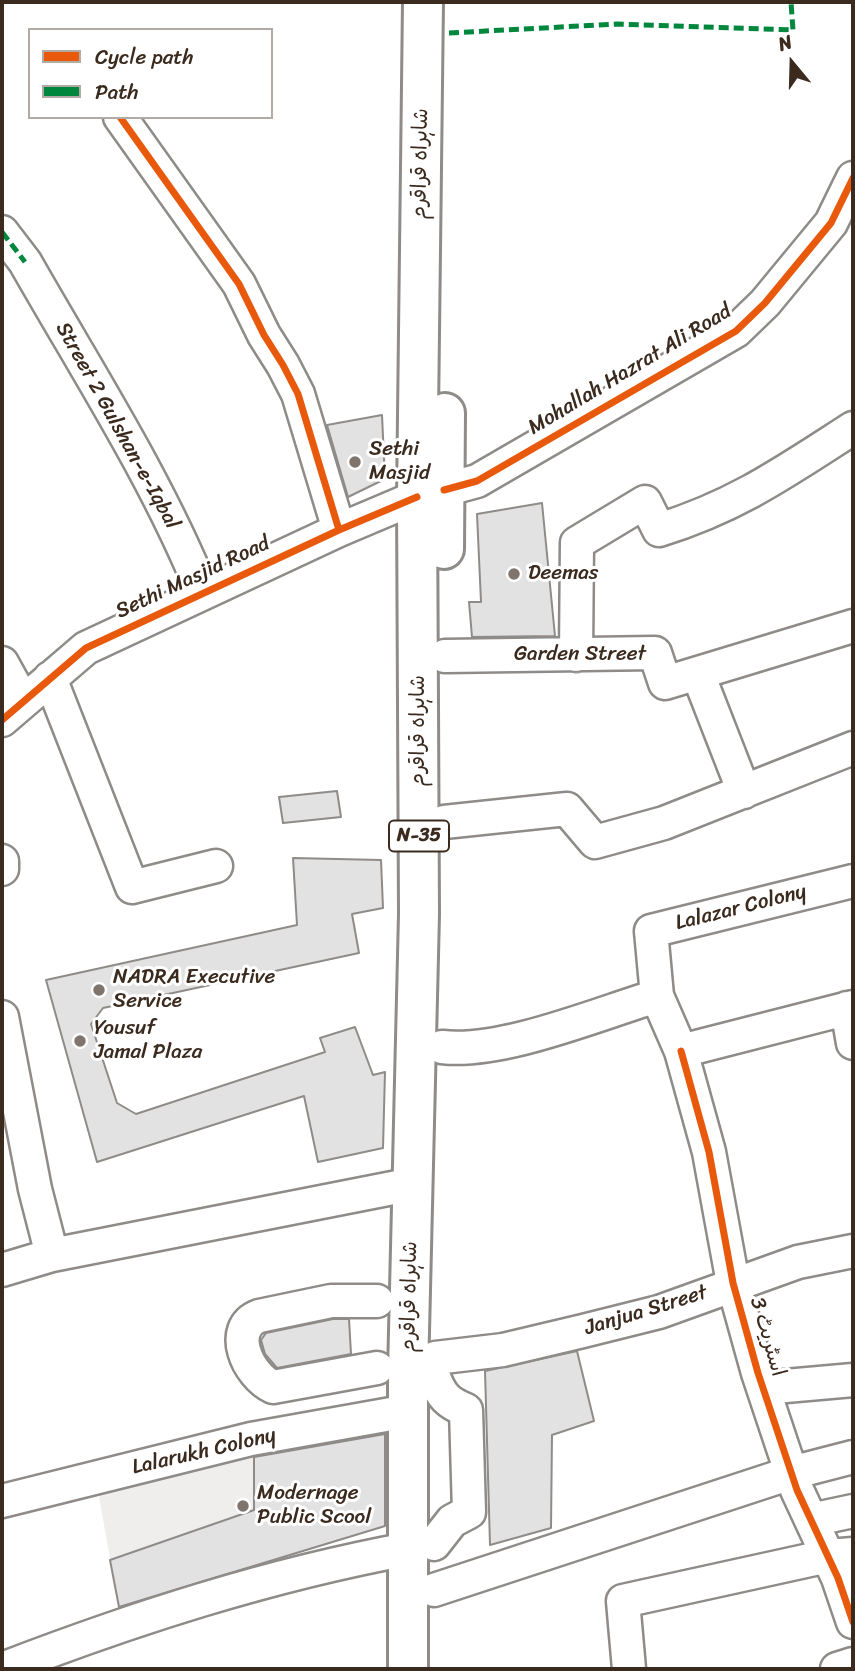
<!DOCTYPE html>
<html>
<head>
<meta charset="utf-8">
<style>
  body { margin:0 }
  #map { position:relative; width:855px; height:1671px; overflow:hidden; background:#fff; font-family:Sriracha,sans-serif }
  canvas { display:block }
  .frame { position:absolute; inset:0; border:4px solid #3b2a1e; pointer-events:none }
  .legend { position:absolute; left:28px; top:28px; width:245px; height:91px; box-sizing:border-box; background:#fff; border:2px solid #b1aaa5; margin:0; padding:9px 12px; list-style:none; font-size:21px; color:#3b2a1e }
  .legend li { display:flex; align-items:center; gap:14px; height:35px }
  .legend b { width:35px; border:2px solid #b1aaa5 }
  .north { position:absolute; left:757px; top:28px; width:70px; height:70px; -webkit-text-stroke:5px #fff; paint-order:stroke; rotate:341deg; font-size:19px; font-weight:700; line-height:28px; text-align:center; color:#3b2a1e }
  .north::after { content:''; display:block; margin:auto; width:24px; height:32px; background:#3b2a1e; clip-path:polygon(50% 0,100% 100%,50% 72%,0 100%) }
</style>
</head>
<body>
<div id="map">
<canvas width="855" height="1671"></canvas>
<div class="frame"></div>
<ul class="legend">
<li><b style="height:9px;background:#e8590c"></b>Cycle path</li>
<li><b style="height:9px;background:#00873e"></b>Path</li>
</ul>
<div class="north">N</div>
</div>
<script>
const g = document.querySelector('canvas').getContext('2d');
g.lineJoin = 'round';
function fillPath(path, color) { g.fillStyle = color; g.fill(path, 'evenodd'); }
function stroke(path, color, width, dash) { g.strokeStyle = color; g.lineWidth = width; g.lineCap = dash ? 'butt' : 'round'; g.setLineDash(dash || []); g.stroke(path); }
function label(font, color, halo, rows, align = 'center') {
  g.font = font + ' Sriracha,"Playpen Sans Arabic",sans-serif'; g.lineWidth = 6; g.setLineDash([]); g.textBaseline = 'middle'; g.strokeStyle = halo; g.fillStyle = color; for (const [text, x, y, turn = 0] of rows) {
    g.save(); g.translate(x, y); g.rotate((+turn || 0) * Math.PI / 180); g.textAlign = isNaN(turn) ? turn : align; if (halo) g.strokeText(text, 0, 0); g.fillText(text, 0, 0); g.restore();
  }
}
fillPath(new Path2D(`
  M385,1405V1526L119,1608L97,1486Z`), '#efeeed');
const building = new Path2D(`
  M382,415L385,479L348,497L327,425Z
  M542,503L555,636L472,637L469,602H481L477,514Z
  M337,791L341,817L283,823L279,797Z
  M293,858L381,860L383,908L352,914L359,953L103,1008L91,1024L117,1103L136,1114L325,1052L320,1038L355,1027L373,1075L385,1072L383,1148L318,1162L304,1096L97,1162L46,980L297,925Z
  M333,1319H349L351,1354L277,1368L265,1354L261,1340L266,1333Z
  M577,1351L594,1421L552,1435L551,1528L490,1545L485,1371Z
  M385,1434V1526L119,1607L110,1560L254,1510V1457Z`);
fillPath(building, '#e3e2e2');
stroke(building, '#8e8b88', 2);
const minor = new Path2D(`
  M120,117L239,284L264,335L283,365L298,394L339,530
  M2,232L25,262C87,371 156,477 203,593
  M444,490L477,481L736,331L765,303L831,223L853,178
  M576,655L577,543L645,502L659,530C737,506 786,471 853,428
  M445,656L655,653L665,683L853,626
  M2,663L23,701
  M698,674L744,792
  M50,678L132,887L216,866
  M2,720L86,648L339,530L417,497
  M444,822L567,809L595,842L664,823L853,748
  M2,861V869
  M657,996L651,931L853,881
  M847,1008L853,1043
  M2,1017L35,1189L52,1255
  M442,1047C502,1054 597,1014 657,996L681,1051L853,1007
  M681,1051L709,1152L733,1283L758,1373L797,1490L838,1578L853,1622
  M2,1270L52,1255L413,1184
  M435,1358L503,1350L583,1331L659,1312L798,1262L853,1251
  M377,1368L273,1387C247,1375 227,1328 259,1316L331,1301H377
  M434,1377C441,1396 448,1403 466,1410L469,1512L452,1521L434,1544
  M763,1388L853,1380
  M2,1501L251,1439L408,1411
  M811,1520L853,1511
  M434,1590L791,1473L853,1457
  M2,1669C135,1618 268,1575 408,1549
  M629,1669L623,1601L828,1556L853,1554
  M837,1669L853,1664`);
const highway = new Path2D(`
  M444,549L445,413
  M408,1669V1373L419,914L417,497L423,2`);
stroke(minor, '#8e8b88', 37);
stroke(highway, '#8e8b88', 44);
stroke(minor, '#fff', 32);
stroke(highway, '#fff', 38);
stroke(new Path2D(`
  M449,33L617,24L793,30L791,2
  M2,232L25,262`), '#00873e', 5, [10, 5]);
stroke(new Path2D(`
  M120,117L239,284L264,335L283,365L298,394L339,530
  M444,490L477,481L736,331L765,303L831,223L853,178
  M2,720L86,648L339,530L417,497
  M681,1051L709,1152L733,1283L758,1373L797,1490L838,1578L853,1622`), '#e8590c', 7);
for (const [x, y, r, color] of [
  [355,462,7,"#80756d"],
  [514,574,7,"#80756d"],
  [99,990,7,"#80756d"],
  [80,1041,7,"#80756d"],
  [243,1506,7,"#80756d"]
]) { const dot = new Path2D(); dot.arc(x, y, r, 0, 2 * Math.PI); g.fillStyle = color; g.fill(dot); stroke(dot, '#fff', 2.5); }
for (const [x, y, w] of [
  [419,836,60]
]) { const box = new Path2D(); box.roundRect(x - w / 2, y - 15.5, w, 31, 5); g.fillStyle = '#fff'; g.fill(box); stroke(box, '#3b2a1e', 2); }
label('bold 19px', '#3b2a1e', null, [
  ["N-35",419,836]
]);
label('21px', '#3b2a1e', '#fff', [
  ["شاہراہ قراقرم",421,164,-89],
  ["Mohallah Hazrat Ali Road",630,370,-31],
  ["Street 2 Gulshan-e-Iqbal",117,426,61],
  ["Sethi Masjid Road",193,578,-25],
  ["Garden Street",580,655],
  ["شاہراہ قراقرم",419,731,-90],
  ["Lalazar Colony",741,908,-14],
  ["شاہراہ قراقرم",410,1297,-89],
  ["Janjua Street",646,1311,-17],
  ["اسٹریٹ 3",767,1337,74],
  ["Lalarukh Colony",204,1452,-13]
]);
label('21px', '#3b2a1e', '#fff', [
  ["Sethi",369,450],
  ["Masjid",369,474],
  ["Deemas",528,574],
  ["NADRA Executive",113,978],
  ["Service",113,1002],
  ["Yousuf",94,1029],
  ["Jamal Plaza",94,1053],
  ["Modernage",257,1494],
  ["Public Scool",257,1518]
], 'left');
</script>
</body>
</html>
